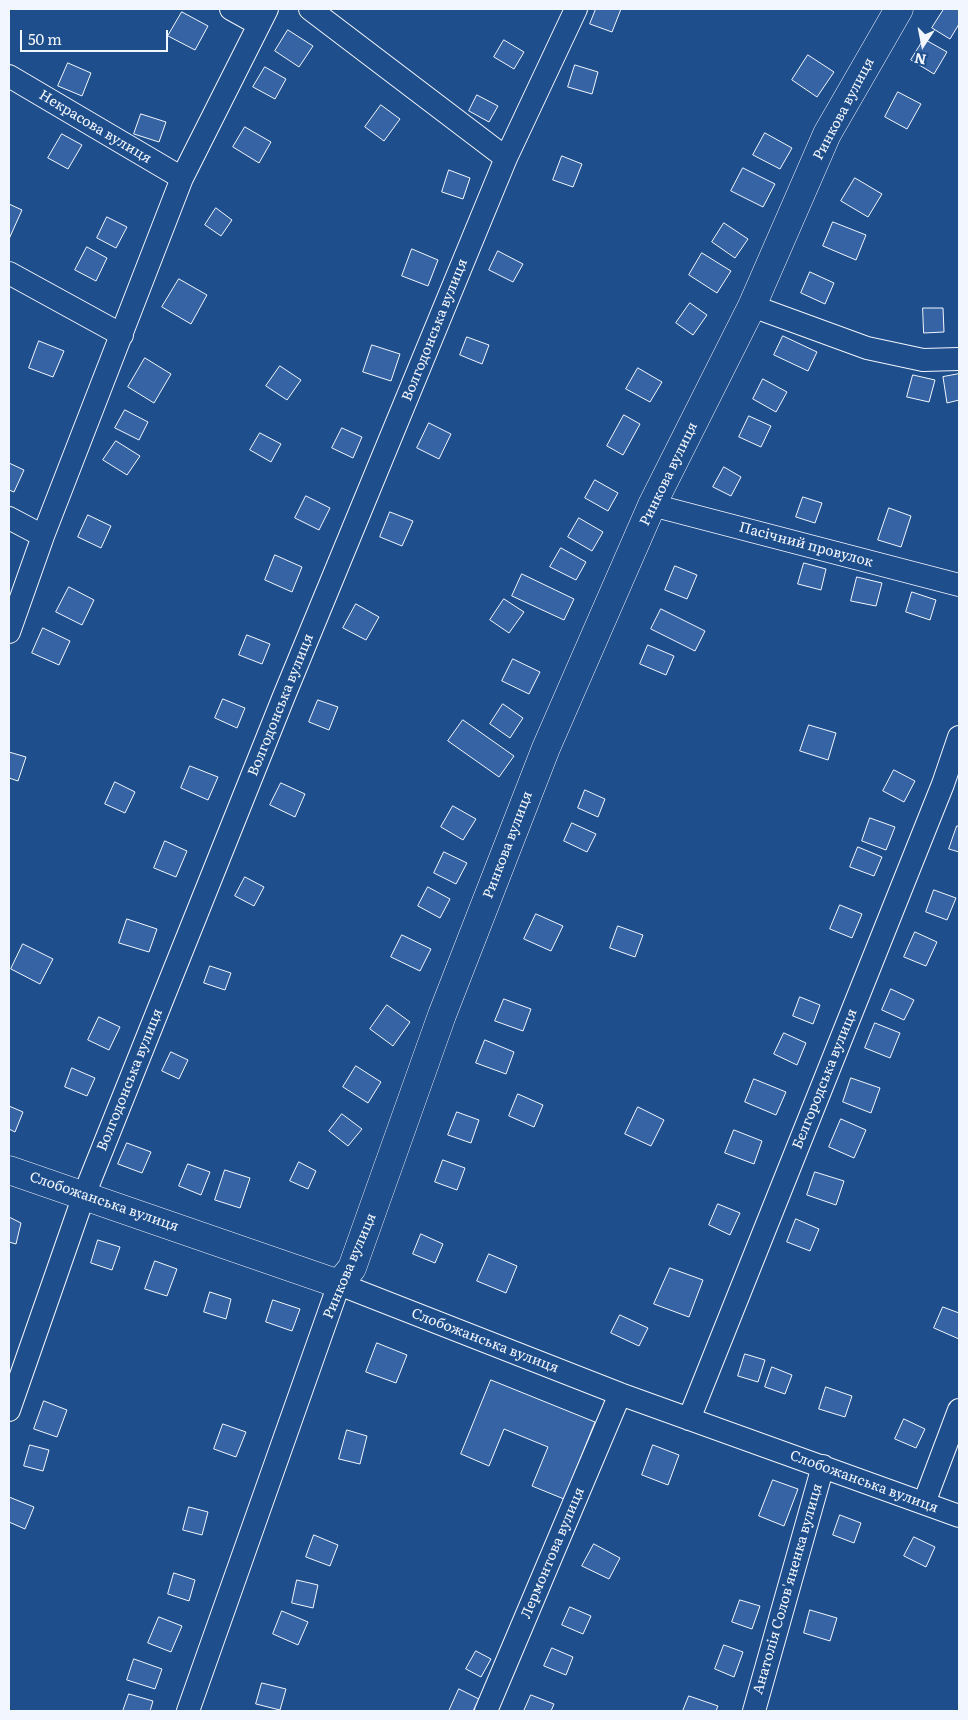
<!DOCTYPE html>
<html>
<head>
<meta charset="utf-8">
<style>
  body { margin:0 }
  #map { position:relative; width:968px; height:1720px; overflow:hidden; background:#1f4e8c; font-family:Literata,serif }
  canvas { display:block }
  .frame { position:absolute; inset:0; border:10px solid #f2f6ff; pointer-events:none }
  .north { position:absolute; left:898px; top:20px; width:50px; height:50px; -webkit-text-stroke:4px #1f4e8c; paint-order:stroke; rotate:191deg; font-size:14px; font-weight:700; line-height:20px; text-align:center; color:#f2f6ff }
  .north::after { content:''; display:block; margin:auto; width:18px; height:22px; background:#f2f6ff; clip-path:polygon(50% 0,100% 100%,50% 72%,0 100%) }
  .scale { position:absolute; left:20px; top:30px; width:148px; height:22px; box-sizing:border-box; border:2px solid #f2f6ff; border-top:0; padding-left:6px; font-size:15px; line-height:18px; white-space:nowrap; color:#f2f6ff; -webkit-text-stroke:4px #1f4e8c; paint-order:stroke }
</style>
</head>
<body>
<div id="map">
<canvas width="968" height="1720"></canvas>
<div class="frame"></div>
<div class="north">N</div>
<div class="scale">50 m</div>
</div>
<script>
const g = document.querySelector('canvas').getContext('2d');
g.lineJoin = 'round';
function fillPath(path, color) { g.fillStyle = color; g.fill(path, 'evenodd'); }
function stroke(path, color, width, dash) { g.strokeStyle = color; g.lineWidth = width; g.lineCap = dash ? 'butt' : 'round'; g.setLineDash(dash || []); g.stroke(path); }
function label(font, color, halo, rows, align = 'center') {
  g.font = font + ' Literata,serif'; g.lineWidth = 4; g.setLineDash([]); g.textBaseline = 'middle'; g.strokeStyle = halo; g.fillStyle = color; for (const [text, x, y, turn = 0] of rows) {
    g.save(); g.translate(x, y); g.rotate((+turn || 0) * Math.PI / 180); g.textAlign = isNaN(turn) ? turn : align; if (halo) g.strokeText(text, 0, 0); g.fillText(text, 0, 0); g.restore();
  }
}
const building = new Path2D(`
  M596,9H621L612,32L590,24Z
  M944,9H959V24L950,39L932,28Z
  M182,12L208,26L195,50L168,36Z
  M288,30L313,46L299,67L275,51Z
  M924,39L947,52L934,74L911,60Z
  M504,40L524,52L514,69L494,57Z
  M808,55L834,72L817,97L792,80Z
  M68,63L91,73L82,96L58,86Z
  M575,65L598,72L592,94L568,87Z
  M265,67L286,79L275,99L253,87Z
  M898,92L921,104L907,129L885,117Z
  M477,95L498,106L489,122L469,111Z
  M381,105L400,119L384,141L365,127Z
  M141,114L166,122L159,142L134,134Z
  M245,127L271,142L259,163L233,147Z
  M765,133L792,148L780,169L753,155Z
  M62,134L82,145L68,169L48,158Z
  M562,156L582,164L573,187L553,180Z
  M743,168L775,184L763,207L731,191Z
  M449,170L470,178L463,199L442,192Z
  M855,178L882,194L868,217L841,201Z
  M9,204L22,210L9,239Z
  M216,208L232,220L221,236L205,225Z
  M107,217L127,227L116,248L97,238Z
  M833,222L866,235L856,260L823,246Z
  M724,223L748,239L735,258L712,242Z
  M87,247L107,258L96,281L75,270Z
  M412,249L438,260L428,286L402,276Z
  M498,251L523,264L513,282L489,270Z
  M702,253L731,271L717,293L689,275Z
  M810,272L834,283L825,304L801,293Z
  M179,279L207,295L191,324L162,307Z
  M690,303L707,315L693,335L676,323Z
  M923,308H943L944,332L924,333Z
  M783,336L817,352L808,371L774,355Z
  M467,337L489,345L482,364L460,355Z
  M39,341L64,351L53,377L29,368Z
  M372,345L400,354L391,381L363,372Z
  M145,358L171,374L154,403L128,387Z
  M280,366L301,380L287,400L266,386Z
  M638,368L662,382L650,402L626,389Z
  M959,374V400L947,403L943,377Z
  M913,375L935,380L929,402L907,397Z
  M763,379L787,392L776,412L753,399Z
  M125,410L148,422L139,440L115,428Z
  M624,415L640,424L623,455L607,446Z
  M749,416L771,426L761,447L739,437Z
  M429,423L451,434L439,459L417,448Z
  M342,428L362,437L353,458L332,448Z
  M260,433L281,444L271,462L250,450Z
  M116,441L140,456L127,475L103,460Z
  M9,463L24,470L14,492L9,490Z
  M724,467L741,477L731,496L713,487Z
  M595,480L618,493L608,511L585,498Z
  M306,496L330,508L319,530L295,518Z
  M803,497L822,503L815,523L796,517Z
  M889,508L911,516L901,547L878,540Z
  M390,512L413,521L402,546L380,537Z
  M88,515L111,526L101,548L78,537Z
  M579,518L603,532L592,551L568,537Z
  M561,548L586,562L576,580L550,567Z
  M275,555L302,567L292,592L265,580Z
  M804,563L826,569L821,590L798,584Z
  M675,566L697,575L687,599L665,590Z
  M522,574L574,599L564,620L512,596Z
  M857,577L882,583L876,606L851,601Z
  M69,587L94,600L82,625L56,612Z
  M912,592L936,600L930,620L906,612Z
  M504,599L524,612L509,633L490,620Z
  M356,604L379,617L366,640L343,628Z
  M661,609L705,631L695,651L651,629Z
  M43,628L70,641L59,665L32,653Z
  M247,635L270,644L262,664L239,655Z
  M648,645L674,656L666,675L640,664Z
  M513,659L540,672L529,694L502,681Z
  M223,699L245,708L237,728L215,718Z
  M318,700L338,707L329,730L309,722Z
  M503,704L523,718L510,738L490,724Z
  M463,720L514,756L499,777L448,741Z
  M809,725L836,733L828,760L800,751Z
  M9,752L26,757L18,781L9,778Z
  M190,766L218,777L208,800L181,788Z
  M894,770L915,781L904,802L883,791Z
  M115,782L135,792L125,813L105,804Z
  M281,783L305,794L295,817L270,805Z
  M585,790L605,799L598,817L578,808Z
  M453,806L476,819L463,840L441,827Z
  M870,818L895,827L886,850L862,841Z
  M572,823L596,834L587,852L564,841Z
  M957,826H959V852L949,849Z
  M165,841L187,851L176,877L154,868Z
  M858,847L882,857L874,876L850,867Z
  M444,852L467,863L456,884L434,873Z
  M245,877L264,887L254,906L235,896Z
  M428,887L450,899L440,918L418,906Z
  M934,890L956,898L947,920L926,912Z
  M840,905L862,914L852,938L830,929Z
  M536,914L563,926L551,951L524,939Z
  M127,919L157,929L149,952L119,943Z
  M618,926L643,935L635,957L610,948Z
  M915,932L937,942L926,966L904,957Z
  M402,935L431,949L420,971L391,957Z
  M23,944L53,959L40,984L11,969Z
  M210,966L231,973L225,990L204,983Z
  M891,989L914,1000L904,1020L882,1010Z
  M800,997L820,1005L813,1024L793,1016Z
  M504,999L531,1009L523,1031L495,1021Z
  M387,1005L410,1022L393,1046L370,1029Z
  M99,1017L120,1027L109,1050L88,1040Z
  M875,1023L900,1033L890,1058L865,1048Z
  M784,1033L806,1043L797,1065L774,1054Z
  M485,1040L514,1052L506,1074L476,1063Z
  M171,1052L188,1060L179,1079L162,1071Z
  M356,1066L381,1082L368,1103L343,1087Z
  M72,1068L95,1078L87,1096L65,1087Z
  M851,1078L880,1088L871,1113L843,1102Z
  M754,1079L786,1092L776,1115L745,1102Z
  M518,1094L543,1105L534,1127L509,1116Z
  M9,1106L23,1112L15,1132L9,1129Z
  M638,1107L664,1120L651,1146L625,1134Z
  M457,1112L479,1120L471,1143L448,1135Z
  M342,1114L362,1129L348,1146L329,1131Z
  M841,1119L866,1130L854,1158L829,1147Z
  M734,1130L762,1141L754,1164L725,1153Z
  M127,1143L151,1152L142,1173L118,1164Z
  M443,1160L465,1168L457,1190L435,1182Z
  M299,1162L316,1171L308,1189L290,1181Z
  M188,1164L210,1172L201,1195L179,1186Z
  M225,1170L250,1178L240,1208L215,1200Z
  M815,1172L844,1181L836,1205L807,1195Z
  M718,1204L740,1213L730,1235L709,1225Z
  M9,1217L21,1223L16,1244L9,1242Z
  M796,1219L819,1229L810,1251L787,1242Z
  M421,1234L443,1244L435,1263L413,1254Z
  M98,1240L120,1247L112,1270L91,1263Z
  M489,1254L517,1266L506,1293L477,1281Z
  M155,1261L177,1269L167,1296L145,1289Z
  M670,1268L703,1280L689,1317L654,1304Z
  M210,1292L231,1299L226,1319L204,1312Z
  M273,1300L300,1309L292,1331L266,1322Z
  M943,1307L959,1313V1339L934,1328Z
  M620,1315L648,1328L639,1346L611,1333Z
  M377,1343L407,1355L396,1383L366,1372Z
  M745,1354L765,1360L758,1382L738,1376Z
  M772,1367L792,1375L785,1394L765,1387Z
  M491,1380L595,1422L564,1499L532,1486L548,1447L504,1429L489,1466L461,1454Z
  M826,1387L852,1396L845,1417L819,1409Z
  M44,1401L67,1410L57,1437L34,1429Z
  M904,1419L925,1429L916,1448L895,1439Z
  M223,1424L246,1432L236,1457L214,1449Z
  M347,1430L367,1436L360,1464L339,1459Z
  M30,1445L49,1450L43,1471L24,1466Z
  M653,1445L679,1455L668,1485L642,1475Z
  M773,1480L798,1489L784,1526L759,1516Z
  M9,1497L34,1507L25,1529L9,1522Z
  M189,1507L208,1512L202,1535L183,1530Z
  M840,1515L861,1523L854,1543L833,1535Z
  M314,1535L338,1545L330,1566L306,1557Z
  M914,1537L935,1547L926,1567L904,1556Z
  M594,1544L620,1558L609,1579L582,1566Z
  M174,1573L195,1580L189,1601L168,1594Z
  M297,1580L318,1585L313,1608L292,1603Z
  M740,1600L760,1606L752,1629L732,1622Z
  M570,1607L591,1616L583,1634L562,1625Z
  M810,1610L837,1618L830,1641L804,1633Z
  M282,1611L308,1622L298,1645L273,1634Z
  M159,1617L182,1626L171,1652L148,1643Z
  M724,1645L743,1652L734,1677L715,1669Z
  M552,1648L573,1657L566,1675L544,1666Z
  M476,1651L491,1659L481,1677L466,1669Z
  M134,1659L162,1669L155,1689L127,1680Z
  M262,1683L286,1689L280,1710L256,1704Z
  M459,1689L479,1699L473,1711H449Z
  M129,1694L153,1701L150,1711H123Z
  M531,1695L554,1704L551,1711H524Z
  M689,1696L718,1706L716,1711H683Z`);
fillPath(building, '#3563a3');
stroke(building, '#f2f6ff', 1);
const minor = new Path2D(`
  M231,9L258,24
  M310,9L506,158
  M9,76L182,178
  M9,273L122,335
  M752,306L867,348L923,360L959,359
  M652,505L959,585
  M9,518L43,536
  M9,632L43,536L182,178L267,9
  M9,1410L84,1195L284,696L506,158L576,9
  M689,1419L943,784L959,737
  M924,1503L959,1410
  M188,1711L339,1284L620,1394L959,1516
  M486,1711L620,1394
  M754,1711L823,1466`);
const major = new Path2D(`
  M9,1170L339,1284L352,1268L442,1015L546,748L652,505L752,306L827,134L899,9`);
stroke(minor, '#f2f6ff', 24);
stroke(major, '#f2f6ff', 29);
stroke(minor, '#1f4e8c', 22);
stroke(major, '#1f4e8c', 28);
label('14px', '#f2f6ff', '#1f4e8c', [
  ["Ринкова вулиця",844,109,-62],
  ["Некрасова вулиця",95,127,31],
  ["Волгодонська вулиця",435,330,-68],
  ["Ринкова вулиця",669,474,-64],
  ["Пасічний провулок",806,545,15],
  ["Волгодонська вулиця",281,705,-68],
  ["Ринкова вулиця",508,845,-69],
  ["Бєлгородська вулиця",825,1079,-68],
  ["Волгодонська вулиця",130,1080,-68],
  ["Слобожанська вулиця",104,1202,19],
  ["Ринкова вулиця",350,1266,-67],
  ["Слобожанська вулиця",485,1341,21],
  ["Слобожанська вулиця",864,1482,20],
  ["Лермонтова вулиця",553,1553,-67],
  ["Анатолія Солов'яненка вулиця",788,1589,-74]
]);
</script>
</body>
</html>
